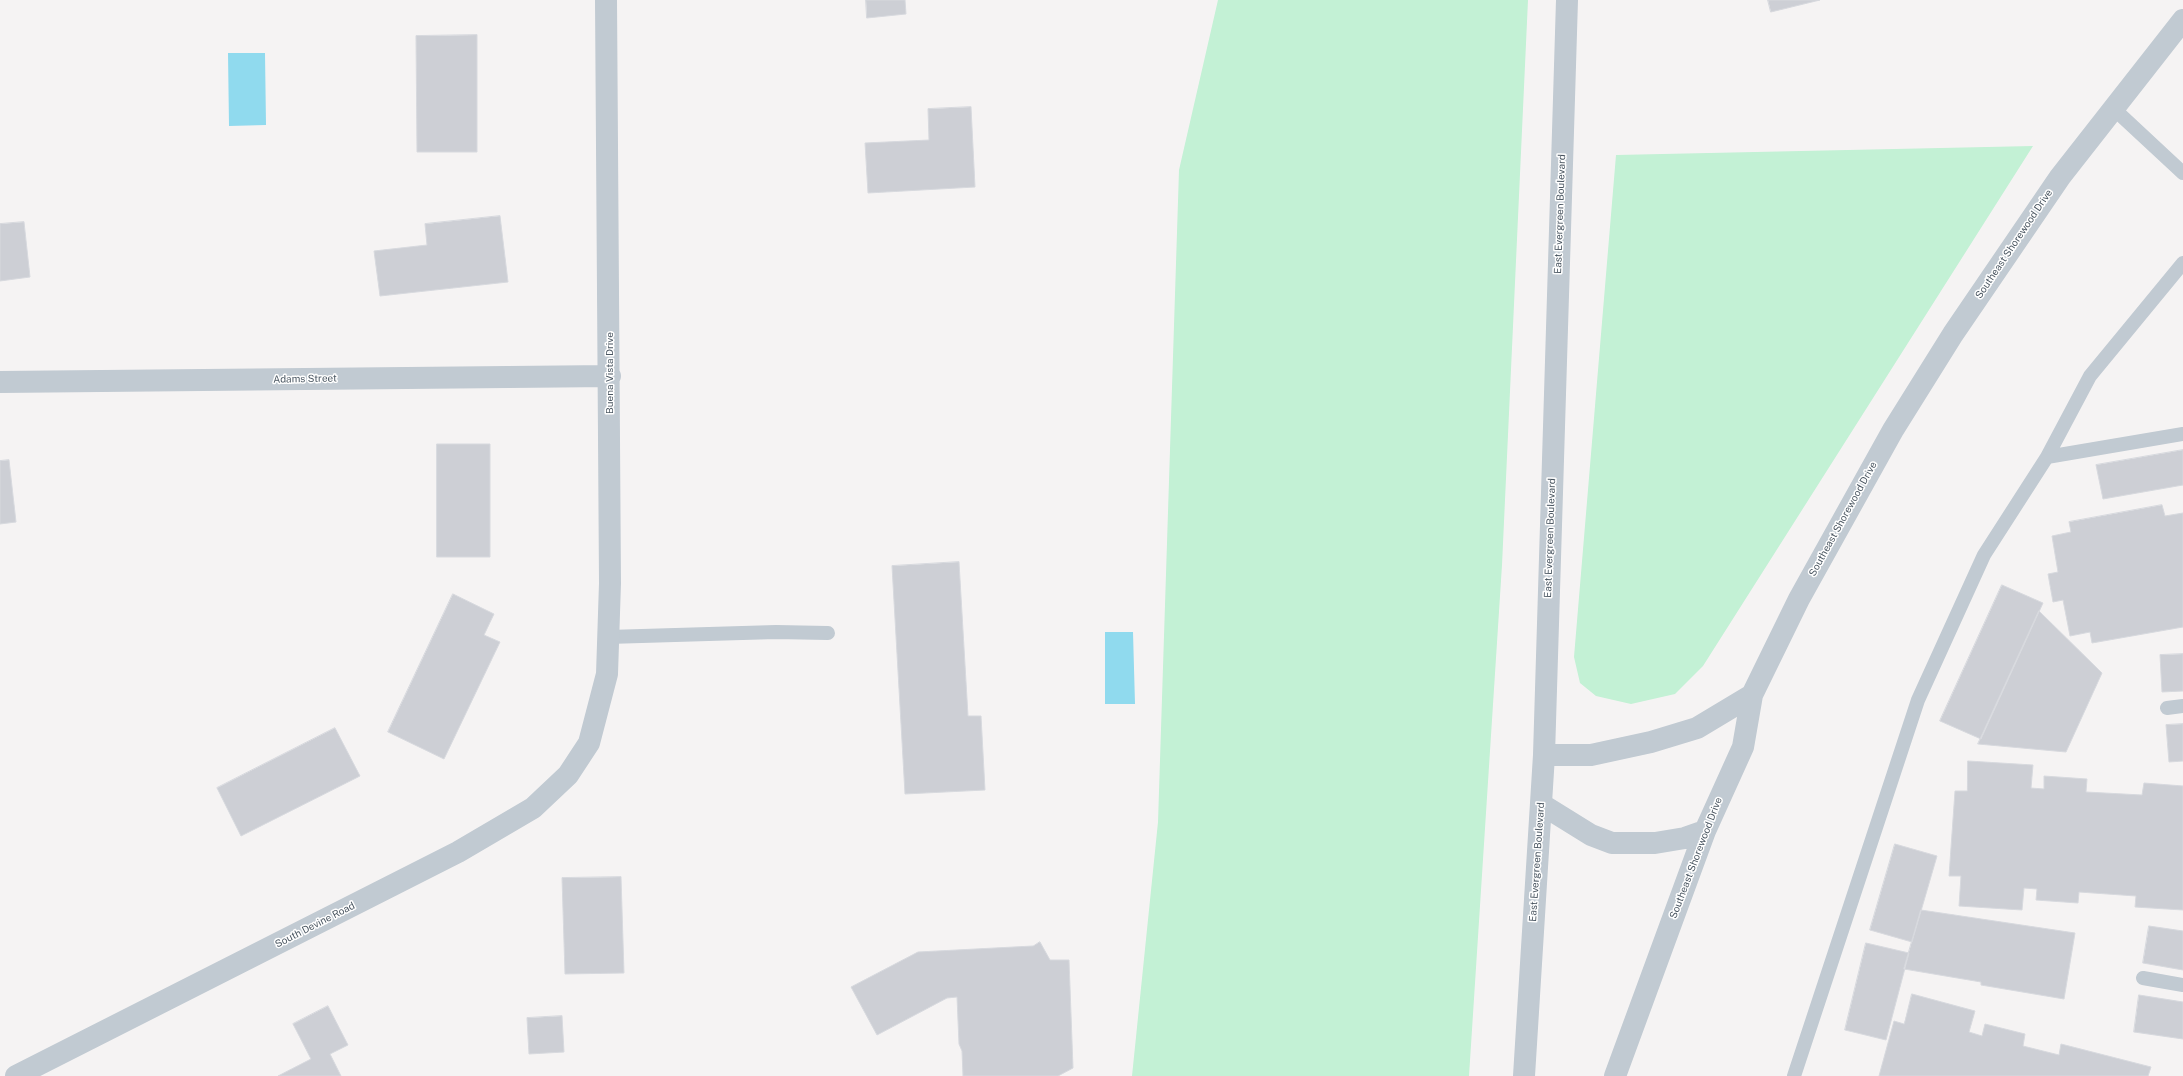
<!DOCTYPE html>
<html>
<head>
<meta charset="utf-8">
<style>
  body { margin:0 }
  canvas { display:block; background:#f5f3f3 }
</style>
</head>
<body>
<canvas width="2183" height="1076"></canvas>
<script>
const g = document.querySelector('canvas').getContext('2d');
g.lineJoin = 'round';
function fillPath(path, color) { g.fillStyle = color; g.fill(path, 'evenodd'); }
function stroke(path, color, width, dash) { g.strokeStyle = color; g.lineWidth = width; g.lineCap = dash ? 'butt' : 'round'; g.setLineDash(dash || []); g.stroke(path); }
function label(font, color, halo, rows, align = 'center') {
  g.font = font + ' "Public Sans",sans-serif'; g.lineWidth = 3; g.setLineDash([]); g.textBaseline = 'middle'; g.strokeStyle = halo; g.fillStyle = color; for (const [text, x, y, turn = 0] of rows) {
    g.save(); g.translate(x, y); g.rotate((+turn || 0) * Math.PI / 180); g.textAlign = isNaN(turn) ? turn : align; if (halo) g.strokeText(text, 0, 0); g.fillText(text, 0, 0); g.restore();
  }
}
fillPath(new Path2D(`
  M1218,0H1528L1502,565L1469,1076H1132L1158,822L1179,170Z
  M2033,146L1703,666L1675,694L1631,704L1596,696L1580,683L1574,657L1616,155Z`), '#c3f1d5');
fillPath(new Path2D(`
  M228,53H265L266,125L229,126Z
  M1105,632H1133L1135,704H1105Z`), '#90daee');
const building = new Path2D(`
  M866,0H905L906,14L867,18Z
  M1768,0H1820L1771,12Z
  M477,35V152H417L416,36Z
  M971,107L975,187L868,193L865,143L929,140L928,109Z
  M500,216L508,282L380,296L374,251L427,245L425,224Z
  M24,222L30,277L0,281V224Z
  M437,444H490V557H437Z
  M2183,450V485L2103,499L2096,465Z
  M9,460L16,522L0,524V461Z
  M2162,505L2165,516L2183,513V627L2092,643L2090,632L2070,636L2063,600L2053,602L2048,574L2058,572L2052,536L2071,532L2069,522Z
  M959,562L968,716H981L985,790L905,794L892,566Z
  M2002,585L2043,603L1981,739L1940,721Z
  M453,594L494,614L484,635L500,642L444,759L388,732Z
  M2039,611L2102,673L2066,752L1978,744Z
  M2183,654V691L2162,692L2160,655Z
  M2183,724V761L2169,762L2166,725Z
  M335,728L360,776L241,836L217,788Z
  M1968,761L2033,765L2031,788L2044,789V776L2087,779L2086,792L2142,795L2144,783L2183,786V910L2135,907L2136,896L2079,892L2078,903L2036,900L2037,889L2024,888L2022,910L1959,906L1961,876H1949L1955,791H1967Z
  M1895,844L1937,856L1912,942L1870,930Z
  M621,877L624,973L565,974L562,878Z
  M1921,910L2075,933L2064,999L1981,985V982L1904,969Z
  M2149,926L2183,931V970L2143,963Z
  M1040,942L1050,960H1069L1073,1068L1058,1076H963L962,1051L959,1044L957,997L947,998L877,1035L851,987L918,952L1033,946Z
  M1866,943L1909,953L1886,1040L1845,1030Z
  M1912,994L1975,1011L1969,1032L1982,1036L1985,1024L2025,1034L2023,1046L2059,1055L2061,1044L2151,1067L2148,1076H1879L1894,1021L1904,1024Z
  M2139,995L2183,1002V1039L2134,1032Z
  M328,1006L348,1045L330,1054L341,1076H278L311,1059L293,1024Z
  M562,1016L564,1052L529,1054L527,1018Z`);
fillPath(building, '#cdcfd5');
stroke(building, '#d7d9de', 1);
stroke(new Path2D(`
  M2113,108L2183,173
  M2047,457L2183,434
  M608,637L776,632L828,633
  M2167,708L2183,706
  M2143,978L2183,985
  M1794,1076L1918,700L1984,555L2047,457L2090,376L2183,263`), '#c1cad2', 14);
stroke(new Path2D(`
  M0,382L610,376
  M16,1076L458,852L533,808L568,775L589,743L607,674L610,583L606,0`), '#c1cad2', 22);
stroke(new Path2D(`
  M1544,755H1591L1651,742L1697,728L1752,695
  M1541,804L1591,835L1612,843H1655L1685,838L1705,831
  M1524,1076L1544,755L1567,0
  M1615,1076L1705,831L1743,747L1752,695L1799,599L1893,430L1953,334L2060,177L2183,20`), '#c1cad2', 22);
label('10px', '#4a5661', '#fff', [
  ["East Evergreen Boulevard",1560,214,-88],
  ["Southeast Shorewood Drive",2014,244,-56],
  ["Buena Vista Drive",610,373,-90],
  ["Adams Street",305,379,-1],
  ["Southeast Shorewood Drive",1843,519,-61],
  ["East Evergreen Boulevard",1550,538,-88],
  ["Southeast Shorewood Drive",1696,858,-69],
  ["East Evergreen Boulevard",1537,862,-86],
  ["South Devine Road",315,925,-27]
]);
</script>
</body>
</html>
